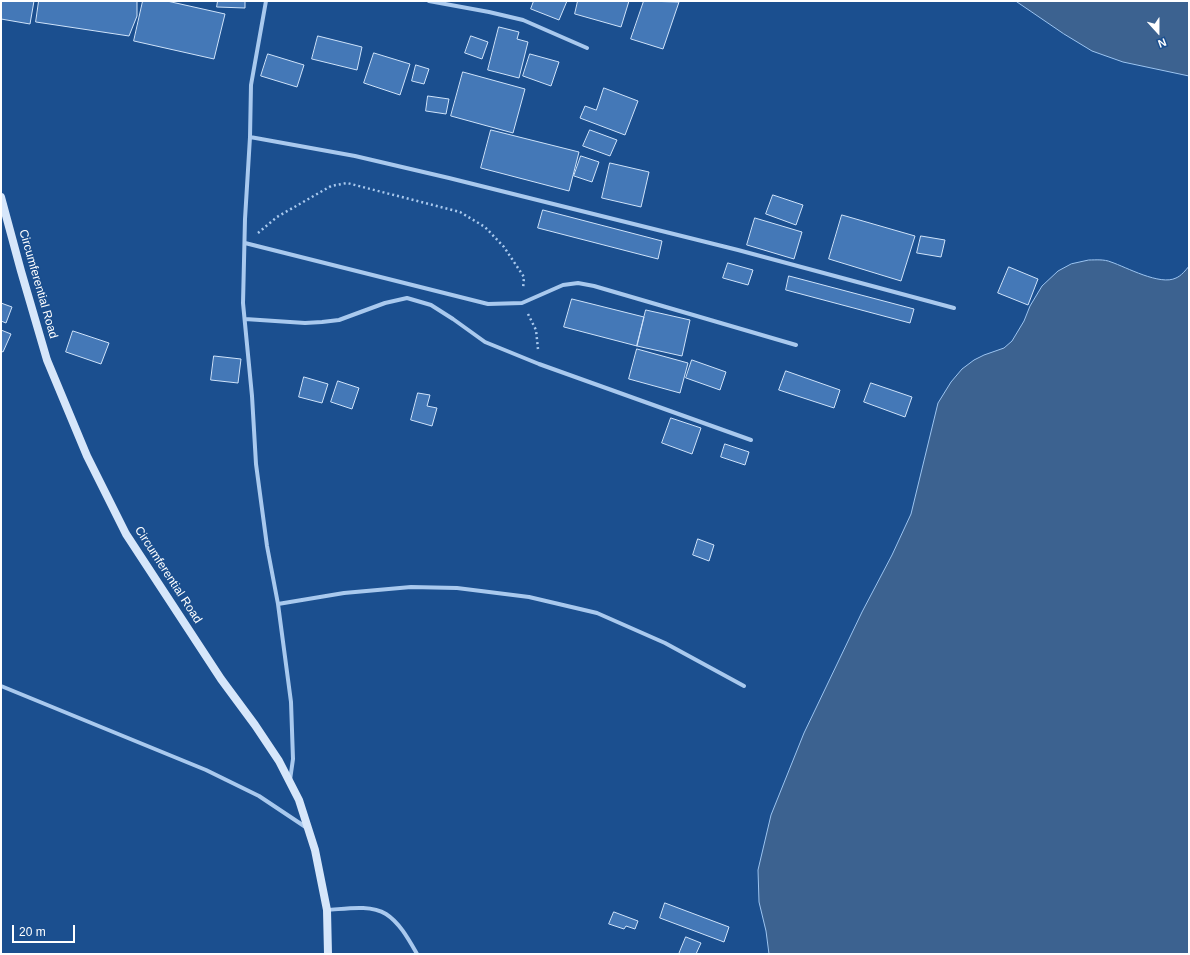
<!DOCTYPE html>
<html>
<head>
<meta charset="utf-8">
<style>
  body { margin:0 }
  #map { position:relative; width:1190px; height:955px; overflow:hidden; background:#1b4f8f; font-family:Helvetica,sans-serif }
  canvas { display:block }
  .frame { position:absolute; inset:0; border:2px solid #fff; pointer-events:none }
  .north { position:absolute; left:1138px; top:12px; width:40px; height:40px; -webkit-text-stroke:3px #1b4f8f; paint-order:stroke; rotate:159deg; font-size:11px; font-weight:700; line-height:16px; text-align:center; color:#fff }
  .north::after { content:''; display:block; margin:auto; width:14px; height:18px; background:#fff; clip-path:polygon(50% 0,100% 100%,50% 72%,0 100%) }
  .scale { position:absolute; left:12px; top:925px; width:63px; height:18px; box-sizing:border-box; border:2px solid #fff; border-top:0; padding-left:5px; font-size:12px; line-height:14px; white-space:nowrap; color:#fff; -webkit-text-stroke:3px #1b4f8f; paint-order:stroke }
</style>
</head>
<body>
<div id="map">
<canvas width="1190" height="955"></canvas>
<div class="frame"></div>
<div class="north">N</div>
<div class="scale">20 m</div>
</div>
<script>
const g = document.querySelector('canvas').getContext('2d');
g.lineJoin = 'round';
function fillPath(path, color) { g.fillStyle = color; g.fill(path, 'evenodd'); }
function stroke(path, color, width, dash) { g.strokeStyle = color; g.lineWidth = width; g.lineCap = dash ? 'butt' : 'round'; g.setLineDash(dash || []); g.stroke(path); }
function label(font, color, halo, rows, align = 'center') {
  g.font = font + ' Helvetica,sans-serif'; g.lineWidth = 3; g.setLineDash([]); g.textBaseline = 'middle'; g.strokeStyle = halo; g.fillStyle = color; for (const [text, x, y, turn = 0] of rows) {
    g.save(); g.translate(x, y); g.rotate((+turn || 0) * Math.PI / 180); g.textAlign = isNaN(turn) ? turn : align; if (halo) g.strokeText(text, 0, 0); g.fillText(text, 0, 0); g.restore();
  }
}
const water = new Path2D(`
  M1016,1H1189V76L1123,62L1092,51L1064,34Z
  M1089,260C1096,260 1104,259 1111,262C1126,267 1160,286 1176,278C1181,276 1186,270 1189,266V954H769L766,931L759,902L758,870L771,815L804,733L862,612L892,555L911,514L938,403L951,382L962,369L974,360L984,355L1004,348L1012,341L1024,321L1030,306L1042,286L1058,271L1071,264Z`);
fillPath(water, '#3c6290');
stroke(water, '#9cc4f0', 1);
const building = new Path2D(`
  M1,1H34L30,24L1,19Z
  M39,1H137V16L129,36L36,22Z
  M143,1H167L225,14L214,59L134,41Z
  M218,1H245V8L217,7Z
  M534,1H567L559,20L531,9Z
  M578,1H629L621,27L575,14Z
  M644,1L679,2L663,49L631,39Z
  M499,27L519,32L517,39L528,42L519,78L488,70Z
  M318,36L362,47L357,70L312,59Z
  M471,36L488,42L482,59L465,53Z
  M374,53L410,64L400,95L364,83Z
  M268,54L304,65L297,87L261,76Z
  M530,54L559,62L551,86L523,76Z
  M416,65L429,69L424,84L412,81Z
  M463,72L525,89L513,133L451,116Z
  M604,88L638,101L625,135L580,118L585,106L596,110Z
  M428,96L449,99L446,114L426,111Z
  M491,130L579,152L569,191L481,168Z
  M590,130L617,140L610,156L583,146Z
  M581,156L599,162L592,182L574,176Z
  M610,163L649,172L641,207L602,198Z
  M773,195L803,205L796,225L766,214Z
  M543,210L662,241L658,259L538,228Z
  M842,215L915,236L901,281L829,259Z
  M755,218L802,232L794,259L747,245Z
  M921,236L945,240L941,257L917,253Z
  M728,263L753,270L748,285L723,278Z
  M1009,267L1038,279L1028,305L998,293Z
  M789,276L914,309L910,323L786,290Z
  M572,299L644,317L637,346L564,327Z
  M1,303L12,307L6,323L1,321Z
  M646,310L690,320L682,356L637,346Z
  M1,330L11,334L3,352L1,351Z
  M73,331L109,343L101,364L66,352Z
  M637,349L688,363L680,393L629,379Z
  M214,356L241,359L238,383L211,380Z
  M692,360L726,372L720,390L686,378Z
  M786,371L840,390L834,408L779,390Z
  M304,377L328,384L322,403L299,397Z
  M338,381L359,388L352,409L331,402Z
  M871,383L912,397L905,417L864,402Z
  M418,393L430,395L427,406L437,408L432,426L411,420Z
  M671,418L701,428L692,454L662,443Z
  M725,444L749,452L745,465L721,457Z
  M698,539L714,545L709,561L693,555Z
  M665,903L729,927L724,942L660,918Z
  M614,912L638,921L635,929L626,926L624,929L609,924Z
  M686,937L701,943L696,954H679Z`);
fillPath(building, '#4478b7');
stroke(building, '#cfe3fa', 1);
stroke(new Path2D(`
  M258,233L277,217L331,186L347,183L460,212L485,227L504,247L524,277L523,289
  M528,314L536,330L538,349`), '#a9c9ee', 2.5, [2, 3]);
stroke(new Path2D(`
  M266,1L251,85L250,137L245,219L243,303L252,396L256,464L267,546L278,604L291,702L293,759L290,780
  M429,1L489,12L523,20L587,48
  M250,137L355,156L449,178L738,250L954,308
  M245,243L488,304L522,303L563,285L578,283L594,286L796,345
  M245,319L305,323L322,322L339,320L385,303L407,298L431,305L453,319L485,342L539,364L751,440
  M278,604L344,593L411,587L457,588L529,597L597,613L665,643L744,686
  M1,686L206,770L259,796L307,828
  M327,910C345,909 370,904 386,914C400,923 409,940 417,954`), '#a9c9ee', 4);
stroke(new Path2D(`
  M1,197L21,271L47,360L87,456L126,534L221,679L255,725L279,761L299,800L315,850L327,910L328,954`), '#d6e6fa', 8);
label('12px', '#fff', '#1b4f8f', [
  ["Circumferential Road",38,284,74],
  ["Circumferential Road",168,575,57]
]);
</script>
</body>
</html>
